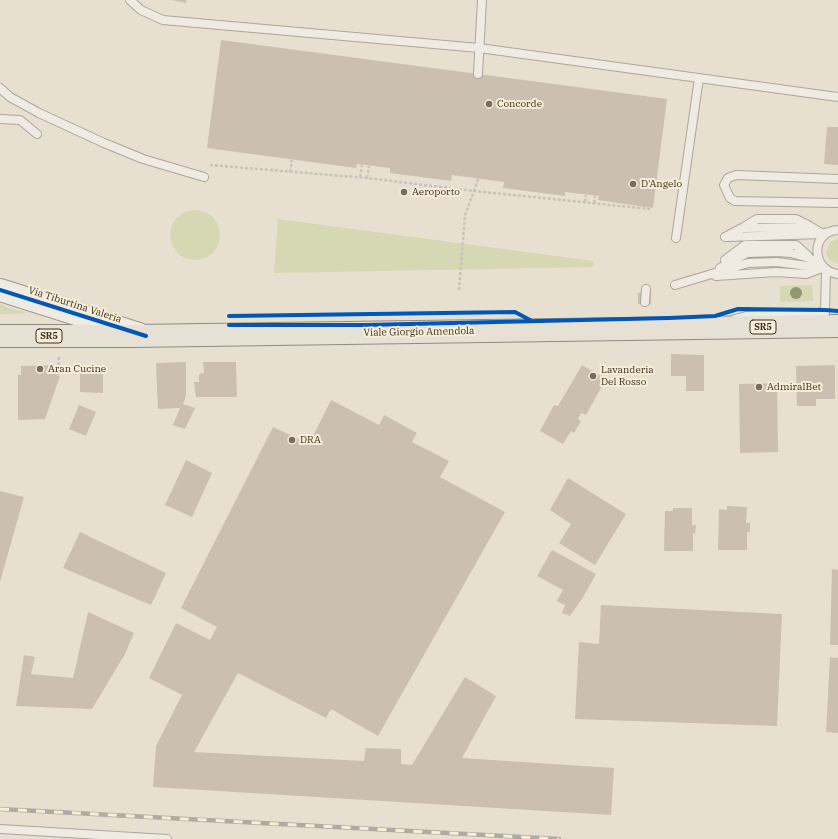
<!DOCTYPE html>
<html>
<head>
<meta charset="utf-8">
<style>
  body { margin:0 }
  canvas { display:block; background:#e7e0d1 }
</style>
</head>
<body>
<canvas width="838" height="839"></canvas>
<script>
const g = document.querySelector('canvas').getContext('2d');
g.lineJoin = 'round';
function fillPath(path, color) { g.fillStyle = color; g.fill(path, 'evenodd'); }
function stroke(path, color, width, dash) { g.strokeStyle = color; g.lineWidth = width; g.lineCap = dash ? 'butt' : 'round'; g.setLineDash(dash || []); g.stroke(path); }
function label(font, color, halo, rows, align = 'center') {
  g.font = font + ' "IBM Plex Serif",serif'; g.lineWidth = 4; g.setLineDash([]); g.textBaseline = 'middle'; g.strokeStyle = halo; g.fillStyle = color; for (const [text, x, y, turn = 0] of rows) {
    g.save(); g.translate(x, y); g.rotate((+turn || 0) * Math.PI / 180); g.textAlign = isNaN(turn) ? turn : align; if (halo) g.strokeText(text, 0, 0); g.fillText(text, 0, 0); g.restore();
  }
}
fillPath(new Path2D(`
  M170 235a25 25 0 1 1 50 0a25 25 0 1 1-50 0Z
  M278,219L594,261L593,267L274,273Z
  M838,239V264L829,260L826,253L830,242Z
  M812,285L813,301L780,302V286Z
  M0,304L8,308L29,313L0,314Z`), '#d6d7b3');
fillPath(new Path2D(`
  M171,0H186V3Z
  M221,40L667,99L653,208L598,200L599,196L565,192V196L503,188L504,182L452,175L451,181L390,173V168L357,164L356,168L207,148Z
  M827,127H838V165L824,164Z
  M638,293H651V304H638Z
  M671,354L704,355V391H686V376H671Z
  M186,362V396L183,404L195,408L185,429L173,425L180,408L158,409L156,363Z
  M203,362H236L237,397H196L194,382H199V374L204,373Z
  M56,365V375L60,376L45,419L18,420V375H21V366Z
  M582,365L606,379L586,415L581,413L578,419L581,421L574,433L571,431L563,444L540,431L554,405L558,406Z
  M835,365V399H816V406H797L796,366Z
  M80,367L103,368V393L80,392Z
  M777,383L778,452L740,453L739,384Z
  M331,400L379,425L384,415L417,433L412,442L449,461L440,477L505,512L378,736L331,709L326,718L238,673L194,752L364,761L366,748L401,749V764L412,765L465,677L496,696L462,758L614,768L611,815L153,787L156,746L182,695L149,678L176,623L210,640L217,627L181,608L273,427L309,444Z
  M79,405L96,412L86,436L69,429Z
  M186,460L212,473L192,517L165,505Z
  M568,478L626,514L595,565L559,543L571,524L550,510Z
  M0,491L24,497L0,582Z
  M727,506L747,507L746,523H750V532H747V550H718L719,509L727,510Z
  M673,508H692V525H696L695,534L693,533V551H664L665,511H673Z
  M80,532L166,573L151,605L63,568Z
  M552,550L596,574L582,599L570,616L562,613L565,605L557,601L563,590L537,576Z
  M832,569L838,570V645H830Z
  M601,605L782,614L777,726L575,719L579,642L599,644Z
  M88,612L134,633L125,654L92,709L16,706L24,655L35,657L31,674L73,678Z
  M830,657L838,658V733L826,732Z`), '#cbbfb2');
const lane = new Path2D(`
  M130,0L141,10L163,20L479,48L838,97
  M478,74L482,0
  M0,88L10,97L39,113L104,143L143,159L204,177
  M0,119L20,120L37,134
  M838,179L736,175L728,178L724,185L730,198L735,201L838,203
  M744,227L757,219H796L810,226
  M838,230C810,231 811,271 838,274
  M725,237L742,228L811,227L823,234L828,232
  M728,237L822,234
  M676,238L699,78
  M725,260L745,245H796L808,256
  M720,268L747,253L777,252L791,253L809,258L821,266
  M716,276L776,272L806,274L822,268
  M675,285L748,263L777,262L823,268
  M645,302L646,289
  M825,313L826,270
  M735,319L746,316L815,315L825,310
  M0,829L167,839`);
const secondary = new Path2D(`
  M0,290L139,334`);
const primary = new Path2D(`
  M0,336H134L838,326`);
stroke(lane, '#ada599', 10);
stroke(secondary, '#9c958a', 24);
stroke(primary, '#928b80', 24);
stroke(new Path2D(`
  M210,165L367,178L474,191L478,179
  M290,172L292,160
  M360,177L362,165
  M367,178L369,166
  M585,202L586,195
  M594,203L595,196
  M459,290L465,215L474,191L650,209
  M58,375L59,355`), '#c8c2b9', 2.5, [3, 2]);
stroke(lane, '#efebe3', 8);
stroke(secondary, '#efebe3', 22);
stroke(primary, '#e6e1d4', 22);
const rail = new Path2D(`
  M0,809L559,839`);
stroke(rail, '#afaaa2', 4.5);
stroke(rail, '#f7eed8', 3, [9]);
stroke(new Path2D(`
  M0,290L146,336
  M229,316L515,312L530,320
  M229,325H366L669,318L715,316L738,309L825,310L838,311`), '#0057b8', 4);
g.fillStyle = '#929673';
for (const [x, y] of [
  [796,293]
]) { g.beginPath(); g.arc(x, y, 6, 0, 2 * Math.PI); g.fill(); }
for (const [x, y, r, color] of [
  [489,104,4,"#786c5e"],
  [633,184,4,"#786c5e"],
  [404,192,4,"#786c5e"],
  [40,369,4,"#786c5e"],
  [593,376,4,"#786c5e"],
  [759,387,4,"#786c5e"],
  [292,440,4,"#786c5e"]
]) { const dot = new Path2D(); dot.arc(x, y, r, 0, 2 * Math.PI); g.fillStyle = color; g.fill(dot); stroke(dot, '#f7eed8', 1.5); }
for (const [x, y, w] of [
  [763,327,26],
  [49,336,26]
]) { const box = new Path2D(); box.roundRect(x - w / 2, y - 7, w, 14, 3); g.fillStyle = '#f7eed8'; g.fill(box); stroke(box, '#3d2e20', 1); }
label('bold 9px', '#3d2e20', null, [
  ["SR5",763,327],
  ["SR5",49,336]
]);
label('10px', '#3d2e20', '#f7eed8', [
  ["Concorde",497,104],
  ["D'Angelo",641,184],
  ["Aeroporto",412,192],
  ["Aran Cucine",48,369],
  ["Lavanderia",601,370],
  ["Del Rosso",601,382],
  ["AdmiralBet",767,387],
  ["DRA",300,440]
], 'left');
label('10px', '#3d2e20', '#f7eed8', [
  ["Via Tiburtina Valeria",75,305,18],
  ["Viale Giorgio Amendola",419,332,-1]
]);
</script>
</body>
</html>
